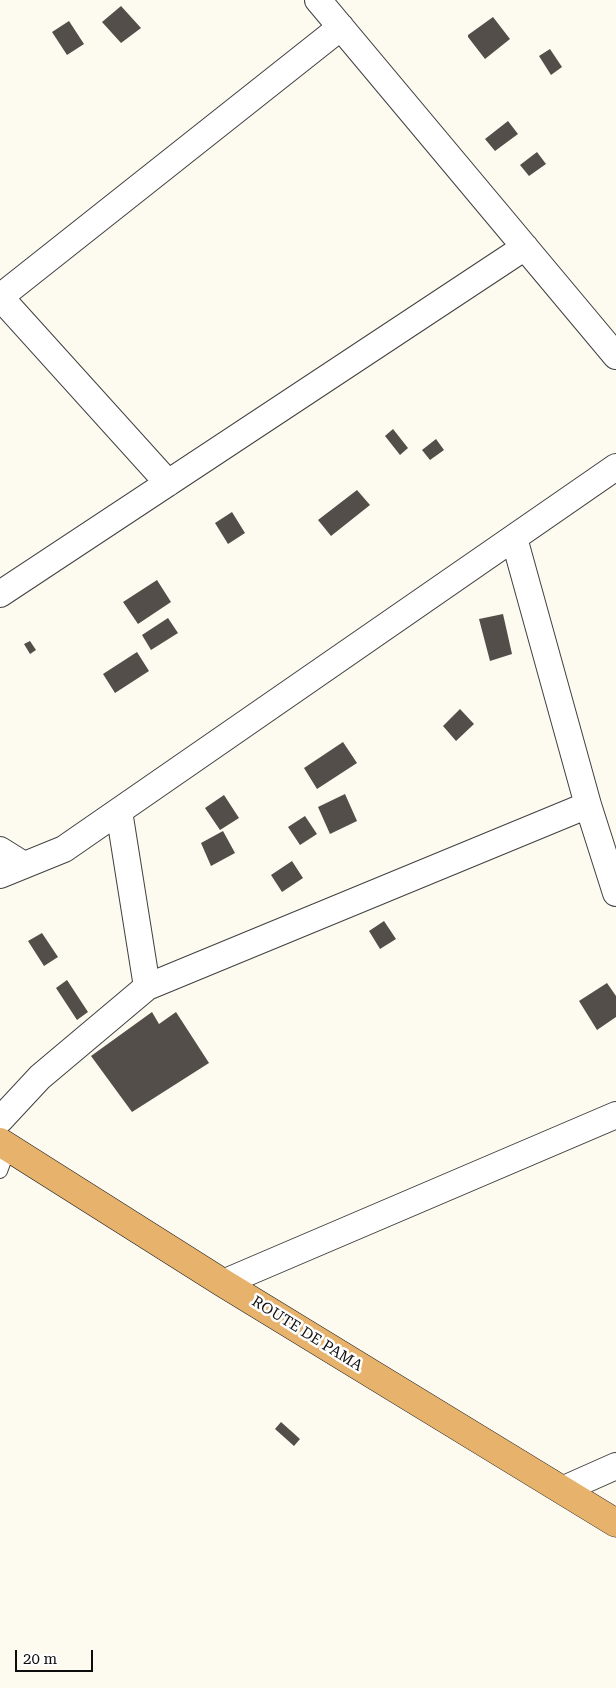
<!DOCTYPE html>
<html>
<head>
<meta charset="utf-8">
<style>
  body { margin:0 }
  #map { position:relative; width:616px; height:1688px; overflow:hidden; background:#fdfaef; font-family:"Roboto Serif",serif }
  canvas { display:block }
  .scale { position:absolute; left:15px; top:1650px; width:78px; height:22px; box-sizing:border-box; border:2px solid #0d0d0d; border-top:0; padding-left:6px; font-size:15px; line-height:18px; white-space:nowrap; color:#0d0d0d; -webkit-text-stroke:4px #fff; paint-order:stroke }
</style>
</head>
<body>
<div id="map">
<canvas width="616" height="1688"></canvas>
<div class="scale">20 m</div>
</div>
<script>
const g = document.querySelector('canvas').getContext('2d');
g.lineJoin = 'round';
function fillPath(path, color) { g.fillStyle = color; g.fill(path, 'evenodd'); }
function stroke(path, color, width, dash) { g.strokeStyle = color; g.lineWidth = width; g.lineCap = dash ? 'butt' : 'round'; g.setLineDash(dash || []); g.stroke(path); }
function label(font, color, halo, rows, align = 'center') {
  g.font = font + ' "Roboto Serif",serif'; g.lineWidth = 5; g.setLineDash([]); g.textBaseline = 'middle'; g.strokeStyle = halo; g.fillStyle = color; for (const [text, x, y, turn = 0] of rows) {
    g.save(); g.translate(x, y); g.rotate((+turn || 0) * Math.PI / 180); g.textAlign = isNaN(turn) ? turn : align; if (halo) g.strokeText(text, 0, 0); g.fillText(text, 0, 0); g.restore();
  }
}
fillPath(new Path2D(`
  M121,6L141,28L121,43L102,22Z
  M493,17L510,39L485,59L468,37V35Z
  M69,21L84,44L67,55L52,32Z
  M550,49L562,67L551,75L539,56Z
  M508,121L518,134L495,151L485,139Z
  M537,152L546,164L529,176L520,165Z
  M393,429L408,448L400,455L385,436Z
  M436,439L444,450L430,460L422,450Z
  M357,490L370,505L331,536L318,520Z
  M232,512L245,533L228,544L215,523Z
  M157,580L171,602L138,624L123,602Z
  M503,614L512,654L490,661L479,619Z
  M168,618L178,633L151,650L142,635Z
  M30,641L36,650L30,654L24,644Z
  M137,652L149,671L115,693L103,674Z
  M460,709L474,724L456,741L443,726Z
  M343,742L357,763L317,789L304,768Z
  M345,794L357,821L330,834L318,807Z
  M224,795L239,818L220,830L205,808Z
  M305,816L317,834L300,845L288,827Z
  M223,831L235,853L211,866L201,843Z
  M292,861L303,878L282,892L271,875Z
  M384,921L396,939L380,949L369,931Z
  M42,933L58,957L44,966L28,941Z
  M67,980L88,1012L77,1020L56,988Z
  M607,983L616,996V1017L597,1030L579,1001Z
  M152,1012L159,1024L176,1012L209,1063L132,1112L91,1056Z
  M281,1422L300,1439L294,1446L275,1429Z`), '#544e4b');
const service = new Path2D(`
  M0,1171L9,1147`);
const minor = new Path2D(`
  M318,0L616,356
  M0,297L341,27
  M0,297L168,483
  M514,538L588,805L616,893
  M0,594L525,247
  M0,850L24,865
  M0,875L64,849L616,467
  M147,987L588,805
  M0,1120L40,1077L147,987L119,811
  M223,1283L616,1115
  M562,1490L616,1466`);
const trunk = new Path2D(`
  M0,1142L223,1283L616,1523`);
stroke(service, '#404040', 16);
stroke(minor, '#404040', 28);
stroke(trunk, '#1e1e1e', 29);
stroke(service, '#fff', 14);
stroke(minor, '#fff', 26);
stroke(trunk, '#e6b26c', 28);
label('15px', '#0d0d0d', '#fff', [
  ["ROUTE DE PAMA",307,1334,32]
]);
</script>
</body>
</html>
